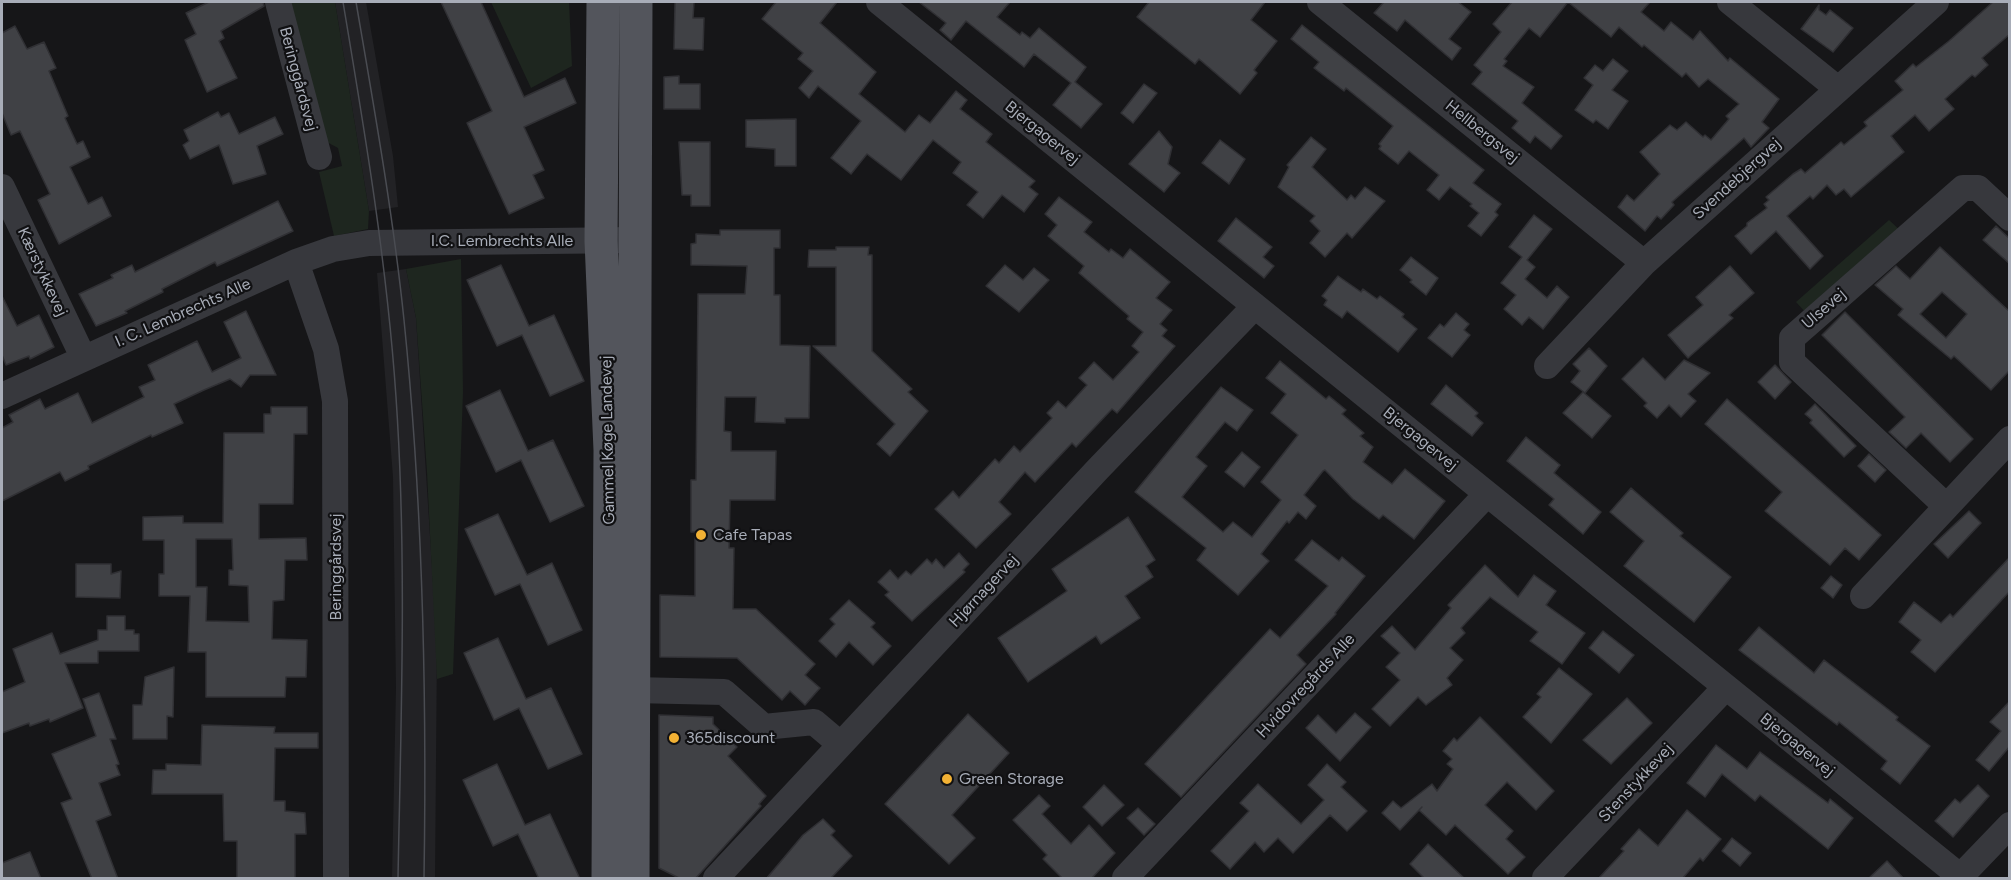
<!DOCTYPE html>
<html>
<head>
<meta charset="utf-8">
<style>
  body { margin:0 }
  #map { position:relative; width:2011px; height:880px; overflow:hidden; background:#161618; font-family:Figtree,sans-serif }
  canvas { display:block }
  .frame { position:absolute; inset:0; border:3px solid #a8adb8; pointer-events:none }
</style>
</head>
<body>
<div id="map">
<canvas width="2011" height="880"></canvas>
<div class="frame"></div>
</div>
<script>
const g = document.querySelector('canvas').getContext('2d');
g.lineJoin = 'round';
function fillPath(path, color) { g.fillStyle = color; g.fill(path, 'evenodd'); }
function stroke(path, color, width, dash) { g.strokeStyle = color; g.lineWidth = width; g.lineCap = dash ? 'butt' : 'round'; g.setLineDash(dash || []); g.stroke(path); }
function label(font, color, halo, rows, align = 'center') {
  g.font = font + ' Figtree,sans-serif'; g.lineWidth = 4.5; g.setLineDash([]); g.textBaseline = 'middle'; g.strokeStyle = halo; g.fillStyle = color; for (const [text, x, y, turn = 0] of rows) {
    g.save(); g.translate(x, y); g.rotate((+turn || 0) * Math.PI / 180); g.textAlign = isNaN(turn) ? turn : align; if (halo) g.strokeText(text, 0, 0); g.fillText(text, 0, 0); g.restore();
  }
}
fillPath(new Path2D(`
  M335,2H366L393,156L398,207L369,211Z
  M406,269L416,318L437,645L435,878H392L396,688L393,477L377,273Z`), '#222225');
fillPath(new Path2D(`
  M288,2H335L369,211L368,229L334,236L319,172L342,166L338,148L325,141Z
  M491,2H569L572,66L531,88Z
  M1889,220L1902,232L1807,314L1796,302Z
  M461,259L463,392L453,674L437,679L427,472L416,318L406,269Z`), '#1e261f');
const building = new Path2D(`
  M209,2H263L264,6L221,31L224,38L219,41L237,78L207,92L185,40L196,34L186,13Z
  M441,2H481L524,97L565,78L576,103L524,127L544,170L533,175L544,198L509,214L467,123L492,111Z
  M675,2H694L693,18H704L703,50L674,49Z
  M776,2H837L820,23L876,72L859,94L905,132L919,115L930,123L956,91L967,100L960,109L992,134L986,142L1035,181L1029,187L1038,194L1024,212L1002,195L983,218L967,205L978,192L953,173L961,162L933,140L901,180L867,154L851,174L831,158L861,121L818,86L809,98L799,88L813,71L798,59L803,53L762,19Z
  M919,2H1010L997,17L1020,35L1022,32L1030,38L1039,28L1086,67L1075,82L1102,104L1081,128L1053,105L1071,83L1034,54L1024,67L966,21L951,40L940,30L946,23Z
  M1149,2H1265L1251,20L1277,41L1254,70L1257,73L1240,94L1199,59L1195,64L1137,17Z
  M1384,2H1458L1471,12L1449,39L1461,48L1452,60L1405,20L1397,31L1374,13Z
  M1512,2H1650L1641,12L1664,31L1671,22L1693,40L1700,31L1728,61L1730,58L1779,99L1762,122L1769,128L1751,147L1744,138L1672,202L1674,205L1661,219L1657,216L1645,231L1618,207L1627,195L1634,201L1660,174L1640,152L1670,125L1677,130L1686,122L1703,137L1705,135L1711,140L1729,119L1726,116L1739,104L1708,79L1699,87L1686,73L1682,77L1644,45L1642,47L1619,27L1611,37L1568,2L1540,37L1529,28L1504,59L1507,61L1503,66L1534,87L1522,103L1562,136L1551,149L1535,136L1530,143L1512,128L1518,121L1472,84L1482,72L1474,65L1501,32L1493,24Z
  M1993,2H2010V34L1982,58L1988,65L1975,77L1972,75L1945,99L1954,109L1929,131L1915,115L1891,136L1904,152L1851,197L1844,189L1836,195L1827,185L1813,199L1810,196L1787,216L1823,256L1810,269L1776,231L1751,254L1735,236L1747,226V223L1767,208L1764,204L1769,200L1766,197L1793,174L1801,169L1805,173L1841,142L1844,145L1867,126L1864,122L1903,90L1895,81L1913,64L1916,67L1949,41Z
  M1819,5V10L1826,15L1830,10L1853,28L1833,52L1801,29Z
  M1302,25L1484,170L1473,183L1501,204L1495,212L1498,215L1481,236L1468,226L1479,213L1470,206L1472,204L1450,187L1439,200L1427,190L1439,175L1409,151L1398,164L1379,149L1381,146L1379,144L1393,126L1346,88L1344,91L1314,68L1319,62L1291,39Z
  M15,26L27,49L44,42L56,68L49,71L68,116L65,118L77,144L83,141L90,157L70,167L88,204L102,197L111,216L59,244L38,200L50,194L20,131L11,135L2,113V33Z
  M1613,59L1628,71L1612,90L1628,101L1608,129L1596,120L1593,123L1575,110L1593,85L1584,78L1595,65L1603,71Z
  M679,76V84H700V109H664V77Z
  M1144,84L1157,93L1133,123L1121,113Z
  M218,112L221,117L229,113L239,134L275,117L283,134L257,146L266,174L233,184L219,145L190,159L183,145L189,141L184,130Z
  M796,119V166H775V149L746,147V120Z
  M1159,131L1172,147L1168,164L1180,173L1164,192L1129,164Z
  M1311,137L1326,149L1312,167L1347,200L1351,195L1355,199L1365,187L1385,201L1352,238L1347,233L1325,257L1310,243L1320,231L1310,221L1315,216L1278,187L1289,167L1287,165Z
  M1220,140L1245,159L1229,184L1202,163Z
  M679,142H710V206H691V195H682Z
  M1059,197L1092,222L1084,232L1109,252L1111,249L1123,258L1130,249L1170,282L1156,298L1172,310L1160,324L1167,330L1162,336L1175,346L1117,413L1112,409L1076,447L1072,443L1035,482L1025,472L999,502L1011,514L976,548L935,509L953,491L959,498L995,459L999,463L1014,446L1020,452L1052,418L1047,413L1058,401L1066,408L1087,385L1079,378L1094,362L1113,380L1139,352L1132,346L1143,332L1127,319L1129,316L1079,273L1084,266L1048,236L1057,225L1045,214Z
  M278,201L293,231L217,266L215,262L162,289L163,292L125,311L127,313L96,326L79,294L113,278L111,275L132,265L135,272Z
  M1534,215L1552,229L1527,260L1535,267L1525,279L1547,298L1557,286L1569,297L1543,329L1529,317L1522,325L1504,309L1516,295L1501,283L1522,257L1509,247Z
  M1236,218L1272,247L1263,257L1274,266L1264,278L1218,241Z
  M1996,226L2010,239V264L1983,240Z
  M720,230H780V248H774V295H780V345L810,346L809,418H785V423L755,422L756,397H725L724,431L731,432V451H776L775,500H730L729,548H734L733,609H756L815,664L805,675L820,688L805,705L790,691L782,700L737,658L660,657V595L695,596V532H691V480H696L698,294H745L747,266L691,265V244L696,243V234L720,235Z
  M836,247H869L868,255H872V351L912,389L908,392L928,411L890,456L877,444L895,424L813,346H836V267H808L809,250H836Z
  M1940,247L2010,312V370L1991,390L1954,356L1951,359L1898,315L1903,309L1875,285L1896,266L1910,279ZM1942,292L1967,314L1946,338L1920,314Z
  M1411,257L1438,278L1426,295L1410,282L1412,280L1400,270Z
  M501,265L529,326L554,315L584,381L550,396L522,335L497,346L467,280Z
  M1005,265L1023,280L1034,268L1049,280L1019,312L986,286Z
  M1730,266L1754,293L1729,315L1733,318L1688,358L1668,335L1703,305L1696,297Z
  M1338,276L1361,292L1363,289L1377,299L1380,296L1404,314L1402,317L1417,329L1398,352L1347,311L1342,318L1324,305L1327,300L1322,296Z
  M2,296L17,326L39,315L54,347L30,359L29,356L6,365L2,355Z
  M246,311L276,375H250L241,387L230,379L204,390L174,404L183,423L152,437L151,435L88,466L89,469L65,481L60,472L2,501V428L13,422L9,415L40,399L45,409L78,393L92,423L144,397L139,387L155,380L148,365L197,341L212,372L241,358L224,322Z
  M1845,312L1973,439L1950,462L1921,433L1906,448L1889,432L1905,417L1822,335Z
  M1456,313L1469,324L1464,330L1470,335L1452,357L1428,338L1440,324L1444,327Z
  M1589,348L1607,366L1585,393L1571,382L1580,371L1573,364Z
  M1643,358L1665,380L1684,360L1710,373L1688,394L1696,401L1681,417L1669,405L1657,418L1644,406L1647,403L1622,379Z
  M1280,361L1326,399L1329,396L1346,410L1342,414L1364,433L1360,436L1373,447L1363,462L1392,484L1405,469L1445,501L1414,539L1383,515L1379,519L1353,499L1325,470L1323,471L1304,495L1316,506L1306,519L1298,512L1289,523L1287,521L1261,554L1269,561L1238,595L1197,560L1206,548L1135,492L1221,387L1253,410L1237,431L1225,422L1196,457L1207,466L1182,497L1223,532L1233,522L1252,537L1281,500L1261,482L1298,435L1271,413L1286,394L1266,378Z
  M1775,365L1791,382L1775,399L1758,382Z
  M1446,385L1478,413L1475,416L1483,423L1472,436L1431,404Z
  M500,390L528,451L553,440L584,506L550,522L521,460L496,472L466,406Z
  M1583,392L1611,416L1592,438L1563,413Z
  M1727,399L1881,535L1859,560L1845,548L1830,565L1765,511L1782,492L1705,424Z
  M1815,404L1856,446L1844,457L1810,423L1812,420L1805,414Z
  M271,407H307V434H294L293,504H259V539L306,538L307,560H285L284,600L273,601L272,639L307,640L306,677H286L285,697H206V652H188L190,596H159V574H164V540H143V517L183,516V523H223L224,433H264V414H271ZM196,539H232L233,570H229V585L248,586L249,622L206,621L207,587H196Z
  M1526,437L1560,465L1554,473L1601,512L1583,534L1549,505L1554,499L1507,461Z
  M1242,452L1260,467L1244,487L1225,472Z
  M1869,454L1886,470L1875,482L1858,466Z
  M1631,488L1683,533L1680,536L1731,577L1694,622L1624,566L1644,541L1610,512Z
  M1969,511L1981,523L1948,558L1934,544Z
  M498,514L527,575L552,563L582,630L548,645L520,584L495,595L465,529Z
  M1128,517L1155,560L1146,566L1153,577L1125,596L1140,618L1101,644L1096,636L1028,682L998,638L1067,591L1052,569Z
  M1312,540L1339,561L1342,557L1365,576L1335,613L1336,614L1297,655L1306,664L1181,797L1145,764L1270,629L1280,638L1328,586L1295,560Z
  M959,553L969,564L963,570L965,572L912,621L885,595L889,592L878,582L890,570L898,579L906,571L911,575L927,559L932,564L936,559L944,568Z
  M2010,557V591L1935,672L1911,652L1921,640L1899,622L1914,602L1941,623L1950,614L1953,617Z
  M76,564H111V574L121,571L120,598L76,597Z
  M1485,565L1518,597L1534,575L1556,591L1546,605L1585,633L1562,664L1530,641L1538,632L1490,597L1461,628L1465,633L1450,648L1463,660L1447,678L1452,685L1426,705L1418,697L1390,726L1372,709L1400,680L1386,667L1400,653L1381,636L1392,626L1415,650L1451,608L1448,605Z
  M1831,576L1842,585L1833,598L1821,588Z
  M849,600L875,623L871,627L891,646L873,665L849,642L836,657L819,641L835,624L830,619Z
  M107,616H125V630H134V634H139V651H98V663H65L83,708L50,722L49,719L30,726L29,723L2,733V692L25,682L13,649L52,633L60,654L98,640V630H107Z
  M1759,627L1814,673L1824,660L1880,703L1898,717L1896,720L1930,746L1900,784L1881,769L1887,761L1839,722L1837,725L1739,650Z
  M1603,631L1634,655L1619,673L1589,648Z
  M498,638L526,699L551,688L582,754L548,769L519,708L494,720L464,653Z
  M174,667L173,717L167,716V739H133V705H142L145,677Z
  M1559,668L1592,694L1551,743L1523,717L1541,697L1537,694Z
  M99,693L116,739H110L119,764L116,765L120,775L99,783L111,815L96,821L118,879H92L61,803L72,799L52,754L96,736L83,699Z
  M1627,698L1652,723L1611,764L1583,740Z
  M2010,701V746L1989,771L1976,760L2001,731L1990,722Z
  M1355,713L1371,727L1340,761L1306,728L1318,715L1336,733Z
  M968,714L1009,753L952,815L975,838L949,864L885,804Z
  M659,715L713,717V724L737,747L728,756L766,796L759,804L761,806L695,879H681L659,868Z
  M1480,717L1554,791L1536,810L1507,782L1485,805L1513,831L1506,839L1525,857L1508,874L1455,825L1446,835L1419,810L1422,807L1400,830L1382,813L1393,801L1401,808L1432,784L1437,791L1453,769L1447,764L1452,759L1443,751L1454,738L1457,741Z
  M202,725L275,727L274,733H318V748H275L274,801H285V811L305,813L306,834H295V879H237V841H224L223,794H152L153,770H166V764L201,765Z
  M1716,745L1747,769L1760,752L1828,803L1830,799L1853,818L1828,849L1760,795L1755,801L1722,774L1705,797L1687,783Z
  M497,764L525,825L550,814L580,879H539L518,834L493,846L463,780Z
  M1327,764L1346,782L1341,787L1367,811L1347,831L1330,815L1293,853L1278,838L1264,852L1255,842L1230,869L1211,851L1249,811L1240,803L1258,784L1301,824L1324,800L1308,785Z
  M1104,785L1124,805L1102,826L1083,807Z
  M1978,785L1989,796L1953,837L1935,821L1955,799L1960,803Z
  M1039,795L1050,806L1042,814L1071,844L1089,825L1115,853L1091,879H1063L1043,859L1047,855L1013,820Z
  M1138,808L1155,824L1144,835L1127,818Z
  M1687,810L1721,839L1703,861L1700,858L1682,879H1598L1624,851L1621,849L1639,829L1658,846Z
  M823,819L835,831L831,835L852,856L830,879H766L803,835Z
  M1732,838L1751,853L1740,866L1722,851Z
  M1428,844L1465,879H1425L1410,864Z
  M30,852L41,879H2V863Z
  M1887,861L1904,879H1868Z`);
fillPath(building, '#404145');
stroke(building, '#303034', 1.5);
stroke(new Path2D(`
  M278,2L319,157
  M879,2L1961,877
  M1320,2L1644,263
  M1730,2L1838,89
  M2,187L83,357
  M296,262L326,349L335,401L336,878
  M1547,366L1644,263L1936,2
  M2,396L296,262L333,249L369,243L635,240
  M1946,506L1792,362V338L1963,188H1978L2010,218
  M1863,596L2010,439
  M632,690L724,692L764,727L814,722L840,744
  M716,878L1098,469L1255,306
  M1125,878L1487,494
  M1545,878L1726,687
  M1959,878L2010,825`), '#37383d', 26);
stroke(new Path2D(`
  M603,2L601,241L610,450L608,878
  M633,878L636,2`), '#53555c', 33);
stroke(new Path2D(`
  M343,2C365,133 387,264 396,397C407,557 401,718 398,878
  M356,2C374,107 393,214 404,320C423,506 427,692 424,878`), '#4a4c52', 1.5);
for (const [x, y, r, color] of [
  [701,535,6,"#f2b134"],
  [674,738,6,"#f2b134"],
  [947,779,6,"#f2b134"]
]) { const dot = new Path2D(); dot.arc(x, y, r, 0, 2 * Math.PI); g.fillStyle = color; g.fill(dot); stroke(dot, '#111113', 2); }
label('16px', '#a8adb8', '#111113', [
  ["Beringgårdsvej",298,79,75],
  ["Hellbergsvej",1482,132,39],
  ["Bjergagervej",1042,133,39],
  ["Svendebjergvej",1737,179,-42],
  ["I.C. Lembrechts Alle",502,241],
  ["Kærstykkevej",42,272,65],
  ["Ulsevej",1824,309,-41],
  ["I. C. Lembrechts Alle",183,313,-24],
  ["Bjergagervej",1420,439,39],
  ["Gammel Køge Landevej",608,440,-91],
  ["Beringgårdsvej",336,567,-90],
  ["Hjørnagervej",984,591,-47],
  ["Hvidovregårds Alle",1306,686,-47],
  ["Bjergagervej",1797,745,39],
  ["Stenstykkevej",1636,783,-47]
]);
label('16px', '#a8adb8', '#111113', [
  ["Cafe Tapas",713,535],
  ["365discount",686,738],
  ["Green Storage",959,779]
], 'left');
</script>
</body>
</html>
